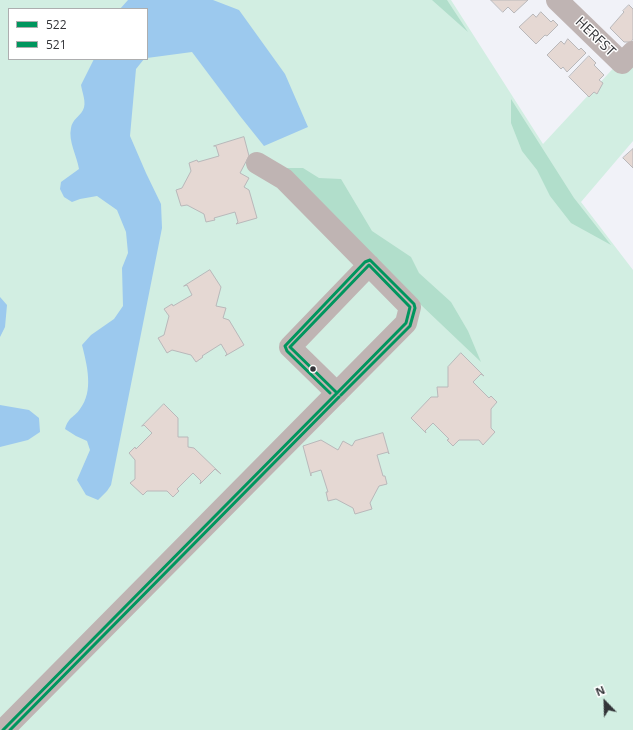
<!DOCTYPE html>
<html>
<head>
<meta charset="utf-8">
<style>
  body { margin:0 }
  #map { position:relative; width:633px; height:730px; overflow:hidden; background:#f1f2f8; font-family:"Open Sans",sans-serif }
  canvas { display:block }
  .legend { position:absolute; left:8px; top:8px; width:140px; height:52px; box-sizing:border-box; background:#fff; border:1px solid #adaeaf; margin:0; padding:5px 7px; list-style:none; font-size:12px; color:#333438 }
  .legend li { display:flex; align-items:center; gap:8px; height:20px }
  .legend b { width:20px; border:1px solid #adaeaf }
  .north { position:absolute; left:585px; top:682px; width:40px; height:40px; -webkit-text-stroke:3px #fff; paint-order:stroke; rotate:337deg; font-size:11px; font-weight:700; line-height:16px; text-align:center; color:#333438 }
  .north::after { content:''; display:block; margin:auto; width:14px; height:18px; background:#333438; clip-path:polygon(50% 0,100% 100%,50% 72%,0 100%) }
</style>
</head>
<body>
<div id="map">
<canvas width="633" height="730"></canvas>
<ul class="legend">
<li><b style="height:5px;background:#00965e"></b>522</li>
<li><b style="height:5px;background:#00965e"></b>521</li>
</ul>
<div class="north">N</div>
</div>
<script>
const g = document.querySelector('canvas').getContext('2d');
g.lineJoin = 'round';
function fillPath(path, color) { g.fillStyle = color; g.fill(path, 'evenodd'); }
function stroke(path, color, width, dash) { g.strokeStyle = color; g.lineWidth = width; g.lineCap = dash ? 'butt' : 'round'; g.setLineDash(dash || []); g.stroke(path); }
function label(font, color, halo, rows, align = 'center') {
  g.font = font + ' "Open Sans",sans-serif'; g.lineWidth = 3; g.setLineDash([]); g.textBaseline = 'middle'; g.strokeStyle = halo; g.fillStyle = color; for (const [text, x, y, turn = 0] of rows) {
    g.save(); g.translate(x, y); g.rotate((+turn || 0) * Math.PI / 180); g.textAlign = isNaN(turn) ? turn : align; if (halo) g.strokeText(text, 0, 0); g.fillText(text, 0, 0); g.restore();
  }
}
fillPath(new Path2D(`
  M0,0H451L543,144L633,47V141L581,202L633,270V730H0ZM9,9H147V59H9Z`), '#d2eee2');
fillPath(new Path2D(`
  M432,0H447L468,32Z
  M511,99L574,198L611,245L571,223L550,196L537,170L522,151L511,123Z
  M277,168H303L319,178L341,179L372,231L411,257L419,273L451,302L468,331L481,362Z`), '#b1decb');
fillPath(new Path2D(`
  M128,0H213L239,10L285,74L308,127L264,146L240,116L192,52L147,58V9H120Z
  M94,59H144L136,69L130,136L146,173L161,204L162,228L111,485L107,491L98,500L86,495L77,480L90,450L87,441L76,436L65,429C69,416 74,418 80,409C94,391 87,365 82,345L91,335L114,319L123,306L122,268L128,253L126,232L117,210L97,196L80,199L72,202L64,197L60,189L61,182L79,169C77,156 68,141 71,128C72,120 80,116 83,110C87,103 82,92 81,85Z
  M0,297L7,305L5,327L0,337Z
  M0,405L29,410L39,418L40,432L28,440L0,447Z`), '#9cc9ee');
const building = new Path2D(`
  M491,0H528L514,13L508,7L503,12Z
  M629,5L633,9V39L631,42H624L610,28L624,12L623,11Z
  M541,12L551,22L553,20L558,25L547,36L545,35L536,44L519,27L533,14L536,17Z
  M568,39L579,50L581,48L586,53L567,72L563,67L561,69L547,55L561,41L564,44Z
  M589,56L596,63L594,65L604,75L599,80L603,83L597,94L594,92L589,97L569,77Z
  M244,137L249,156L240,173L249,178L244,187L249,190L257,218L236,224L238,222L235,212L214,218L215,220L206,222L204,214L187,205L181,206L176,190L182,188L191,171L189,163L197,160L198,162L219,156L216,146H214Z
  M633,149V168L623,158Z
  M210,270L221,287L216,306L226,308L223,318L229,320L244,345L225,356L227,354L221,344L202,356L203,357L196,362L191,355L172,350L167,353L158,338L164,335L169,316L164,309L172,304L173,306L192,295L187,285L184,286Z
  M461,353L484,376L481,374L473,382L489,398L491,396L497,402L491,409V428L495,432L483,445L479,440H459L453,446L447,440L449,439L433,423L425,431L426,433L411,418L431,397H438L437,387H448V367Z
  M164,404L178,418V437H188V447L194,448L221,474L215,469L200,484L201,481L193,473L177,489L179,491L173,497L167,491H147L143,495L130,483L135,479V460L129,453L135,447L136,449L152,433L144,425L142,426Z
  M383,433L389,454L388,452L377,455L383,476H385L387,484L379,486L370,503L372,509L355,514L353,508L336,499L328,501L326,492H328L321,470L311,473V476L303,446L321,440L338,450L343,441L352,446L355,441Z`);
fillPath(building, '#e5d8d3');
stroke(building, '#b9b8ba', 1);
stroke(new Path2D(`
  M557,0L622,63L633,52
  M337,393L290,347L369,265
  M3,730L406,323L410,307L284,179L257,163`), '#bfb4b3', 22);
stroke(new Path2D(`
  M369,265L410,307L406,323L337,393L290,347Z
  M3,730L337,393`), '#00965e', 3);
stroke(new Path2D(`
  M330,393L287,351L285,346L365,262L370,260L414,304L415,308L410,326L341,395
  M10,730L339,397`), '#00965e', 3);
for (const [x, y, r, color] of [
  [313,369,3.5,"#333438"]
]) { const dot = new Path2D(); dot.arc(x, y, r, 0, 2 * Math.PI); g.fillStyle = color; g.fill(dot); stroke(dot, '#fff', 1.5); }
label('14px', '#333438', '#fff', [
  ["HERFST",595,37,44]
]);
</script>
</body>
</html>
